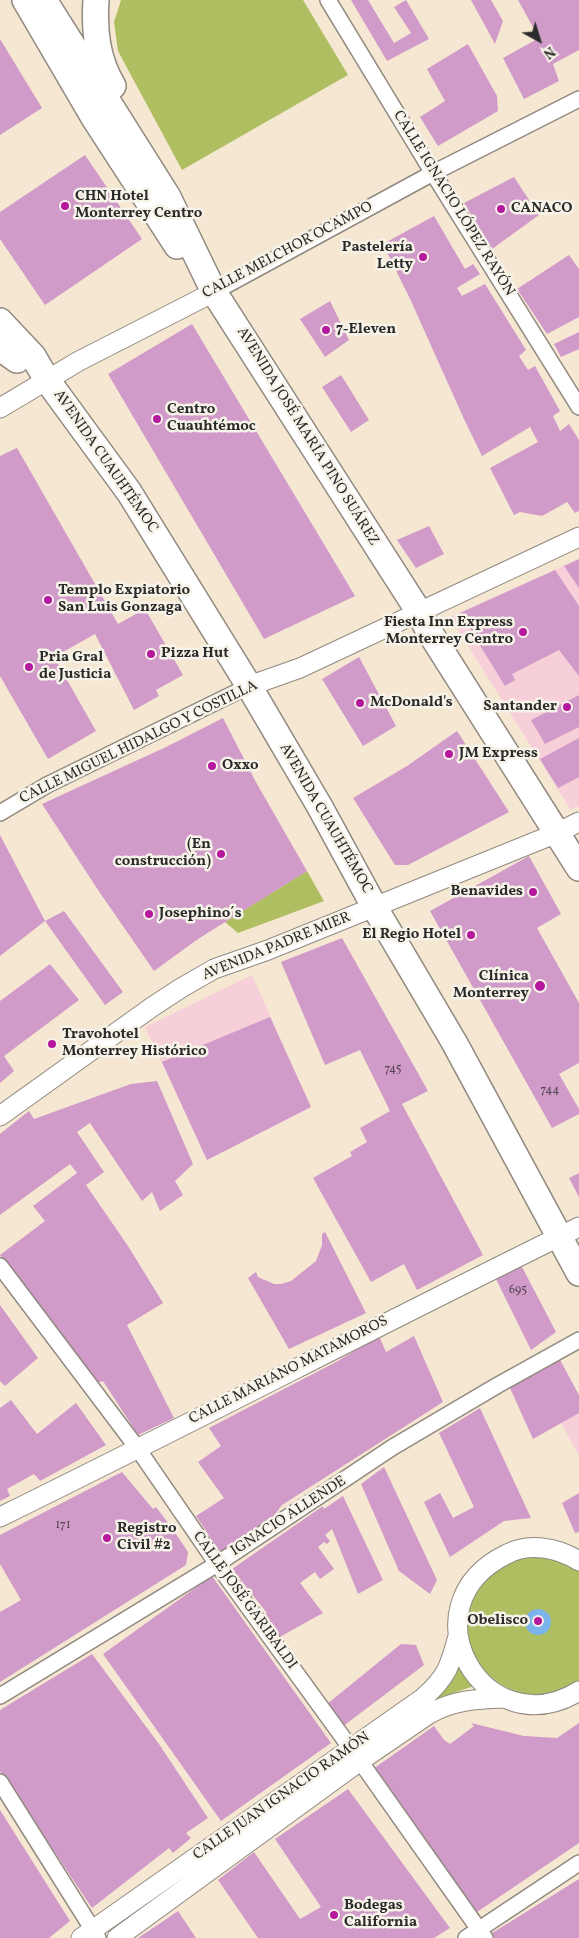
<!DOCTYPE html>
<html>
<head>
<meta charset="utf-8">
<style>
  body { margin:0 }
  #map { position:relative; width:579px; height:1938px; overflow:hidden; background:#f6e7d3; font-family:Vollkorn,serif }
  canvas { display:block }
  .north { position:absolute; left:514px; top:15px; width:50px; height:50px; -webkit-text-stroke:4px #f7f3e8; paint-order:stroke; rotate:141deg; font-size:14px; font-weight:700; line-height:20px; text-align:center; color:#2b2b2b }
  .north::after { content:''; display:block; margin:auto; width:18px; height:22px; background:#2b2b2b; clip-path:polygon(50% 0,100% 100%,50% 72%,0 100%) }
</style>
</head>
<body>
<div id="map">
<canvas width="579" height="1938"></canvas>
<div class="north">N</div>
</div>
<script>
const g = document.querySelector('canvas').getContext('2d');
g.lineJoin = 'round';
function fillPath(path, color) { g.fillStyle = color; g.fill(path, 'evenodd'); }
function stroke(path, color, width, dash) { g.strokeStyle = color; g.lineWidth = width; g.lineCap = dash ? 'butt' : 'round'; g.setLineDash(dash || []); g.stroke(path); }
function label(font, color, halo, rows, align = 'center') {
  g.font = font + ' Vollkorn,serif'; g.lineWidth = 5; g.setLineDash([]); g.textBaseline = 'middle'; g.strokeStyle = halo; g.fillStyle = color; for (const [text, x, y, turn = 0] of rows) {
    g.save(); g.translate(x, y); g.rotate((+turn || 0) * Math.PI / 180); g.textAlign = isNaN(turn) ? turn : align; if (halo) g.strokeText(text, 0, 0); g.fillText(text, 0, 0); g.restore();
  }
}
fillPath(new Path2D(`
  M579,559V806L571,810L450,617Z
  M252,975L311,1107L207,1160L145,1027Z
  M579,1413V1456L561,1423Z`), '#f6cfd8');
fillPath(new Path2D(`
  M121,0H303L348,75L182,170L118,51L114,22Z
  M307,871L324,901L238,933L225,922Z
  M520,1552L579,1564V1682C567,1689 554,1695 539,1695C494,1695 460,1654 468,1610C470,1600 474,1586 482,1578C492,1568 508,1561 520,1552Z
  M460,1662L477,1685L436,1699Z`), '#aebe61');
fillPath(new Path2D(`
  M525 1622a13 13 0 1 1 26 0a13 13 0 1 1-26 0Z`), '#7ab4eb');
fillPath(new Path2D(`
  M351,0H368L394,43L411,33L394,7L406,0L429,39L387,61Z
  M471,0H491L503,21L495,44Z
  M518,0H579V50L553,64L559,81L524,99L503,58L539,38Z
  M0,39L42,108L0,135Z
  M468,44L497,96L498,111L438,146L420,117L445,101L427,69Z
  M85,155L142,239L45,305L0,239V212Z
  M514,177L539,215L492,249L464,203Z
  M434,216L465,269L473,264L480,274L457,288L462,296L485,284L526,350L519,356L528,370L535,366L560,411L553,416L560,431L569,424L579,440V511L575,513L567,502L542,516L520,512L514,515L490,468L538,442L530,427L482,456L464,419L411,301L383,244Z
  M569,255L579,269V317L547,334L517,289Z
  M330,301L349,340L325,357L300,319Z
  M192,324L355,596L264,639L108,374Z
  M579,332V349L561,357L554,344Z
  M341,375L369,420L351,432L322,387Z
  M17,448L118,624L145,609L183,675L156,690L159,696L134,710L95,634L54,657L96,731L48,759L0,676V456Z
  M429,526L444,554L416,568L397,540Z
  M579,559V588L564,566Z
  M555,570L579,606V676L559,650L512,674L515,680L505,686L460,613Z
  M359,657L396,726L363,746L322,679Z
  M579,695V727L545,744L531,720Z
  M223,718L257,784L307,871L198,939L154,971L98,890L42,804L166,747Z
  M457,731L509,812L408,865H395L353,798L407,766Z
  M579,738V777L558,788L540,759Z
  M0,835L45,921L64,911L123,992L105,1005L45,921L0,956Z
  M529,856L561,914L537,928L579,1003V1063L559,1074L579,1109V1114L552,1128L430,911Z
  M342,938L428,1091L402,1104L483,1255L417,1290L404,1264L371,1282L313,1178L352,1156L350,1152L367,1142L360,1128L390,1111L360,1050L325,1065L281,962Z
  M50,964L79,1000L4,1056L14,1071L0,1083V1001Z
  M270,1017L311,1107L207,1160L162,1062Z
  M157,1081L193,1164L175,1181L183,1195L160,1211L152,1192L142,1201L90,1123L77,1132L104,1172L86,1185L128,1246L163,1303L127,1325L174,1418L138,1435L103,1381L95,1384L0,1255L45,1221L33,1206L77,1173L70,1164L0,1215V1134L29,1111L34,1119L131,1084Z
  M579,1173V1197L569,1178Z
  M325,1232L366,1313L289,1349L248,1278L256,1272L258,1277L274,1284H281L291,1281L316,1261L322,1245V1234Z
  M521,1265L556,1332L531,1350L495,1277Z
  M0,1305L38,1358L5,1386L0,1381Z
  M379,1336L386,1352L414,1336L443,1402L282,1505L270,1521L220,1552L196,1516L224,1498L198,1462L221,1446L209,1428L336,1362Z
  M559,1358L579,1395V1413L533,1439L510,1388Z
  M11,1400L37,1434L76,1403L106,1445L40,1481L34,1474L7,1489L10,1496L0,1501V1408Z
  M480,1408L531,1518L504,1521L450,1557L424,1502L440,1493L453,1518L474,1507L439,1433Z
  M384,1467L437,1580L430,1594L399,1571L361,1484Z
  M122,1472L153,1509L156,1507L172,1528L188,1552L186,1565L0,1682V1612L21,1600L0,1564V1535Z
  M579,1493V1532L575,1533L562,1503Z
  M343,1496L383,1580L358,1594L332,1529L325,1535L330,1541L327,1544L324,1542L318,1547L334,1569L320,1579L315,1572L300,1583L323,1613L276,1639L260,1617L267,1613L232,1569L323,1506L324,1509Z
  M212,1576L331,1743L221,1821L103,1654Z
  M401,1644L416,1645L424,1665L342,1727L327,1704Z
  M92,1654L159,1744L208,1818L186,1833L191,1838L173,1853L169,1848L92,1908L0,1771V1710Z
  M471,1723L524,1736L557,1738L579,1723V1843L477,1912L373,1769L434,1726L444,1740L450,1744L474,1726Z
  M348,1789L450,1928L434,1938H258L218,1880L254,1852L300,1919L321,1907L275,1839Z
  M0,1810L70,1921L49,1938H0Z
  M579,1879V1938H491L489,1935Z
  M178,1911L196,1938H138L162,1922Z`), '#d09ac9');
const minor = new Path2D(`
  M328,0L433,173L579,407
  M214,292L433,173L579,99
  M0,813L47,785L249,686
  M0,1266L138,1449L217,1564L360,1761L485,1938
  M0,1696L217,1564L393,1447L498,1385L579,1340
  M0,1782L98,1938
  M466,1938L579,1863`);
const tertiary = new Path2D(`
  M0,408L79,361L214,292
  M249,686L300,668L579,537
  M0,1116L152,1007L181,988L214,969L268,950L557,833L579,822
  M0,1517C194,1422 385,1322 579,1227
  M579,1561C558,1548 530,1542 507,1554C401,1606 485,1749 579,1691
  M81,1938L423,1698C447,1677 450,1666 458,1636
  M117,1938L360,1761L429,1714C453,1700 477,1699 504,1698`);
const trunk = new Path2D(`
  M25,0L94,118L177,246
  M44,0L168,197L214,292L419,612L427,628L579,868
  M96,0C94,31 97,59 113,86
  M0,321L33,356L47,380L129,492L249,686L320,807L375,908L454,1042L579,1273
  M0,348L17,360`);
stroke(minor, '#90897f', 18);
stroke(tertiary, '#90897f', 21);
stroke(trunk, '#90897f', 28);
stroke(minor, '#fff', 15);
stroke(tertiary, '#fff', 19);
stroke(trunk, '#fff', 25);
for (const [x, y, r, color] of [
  [65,206,5,"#b5179e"],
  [501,209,5,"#b5179e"],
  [423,257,5,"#b5179e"],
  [326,330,5,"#b5179e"],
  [157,419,5,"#b5179e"],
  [48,600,5,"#b5179e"],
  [523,632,5,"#b5179e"],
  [151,654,5,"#b5179e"],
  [29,667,5,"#b5179e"],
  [360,703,5,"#b5179e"],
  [567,707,5,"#b5179e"],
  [449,754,5,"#b5179e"],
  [212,766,5,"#b5179e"],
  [221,854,5,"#b5179e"],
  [533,892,5,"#b5179e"],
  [149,914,5,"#b5179e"],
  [471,935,5,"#b5179e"],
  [540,986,6,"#b5179e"],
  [52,1044,5,"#b5179e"],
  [107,1538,5,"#b5179e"],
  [538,1621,5,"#b5179e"],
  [334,1915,5,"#b5179e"]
]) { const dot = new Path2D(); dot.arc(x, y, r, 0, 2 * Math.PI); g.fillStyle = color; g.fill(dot); stroke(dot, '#f7f3e8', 2); }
label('12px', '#544752', null, [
  ["745",393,1070],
  ["744",550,1091],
  ["695",518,1291],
  ["171",63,1526]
]);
label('bold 15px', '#2b2b2b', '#f7f3e8', [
  ["CHN Hotel",75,197],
  ["Monterrey Centro",75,214],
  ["CANACO",511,209],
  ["Pastelería",413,248,"right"],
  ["Letty",413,265,"right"],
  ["7-Eleven",336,330],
  ["Centro",167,410],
  ["Cuauhtémoc",167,427],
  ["Templo Expiatorio",58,591],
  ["San Luis Gonzaga",58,608],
  ["Fiesta Inn Express",513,623,"right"],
  ["Monterrey Centro",513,640,"right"],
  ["Pizza Hut",161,654],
  ["Pria Gral",39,658],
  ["de Justicia",39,675],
  ["McDonald's",370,703],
  ["Santander",557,707,"right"],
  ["JM Express",459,754],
  ["Oxxo",222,766],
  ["(En",211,845,"right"],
  ["construcción)",211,862,"right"],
  ["Benavides",523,892,"right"],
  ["Josephino´s",159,914],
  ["El Regio Hotel",461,935,"right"],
  ["Clínica",529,977,"right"],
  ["Monterrey",529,994,"right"],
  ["Travohotel",62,1035],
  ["Monterrey Histórico",62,1052],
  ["Registro",117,1529],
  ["Civil #2",117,1546],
  ["Obelisco",528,1621,"right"],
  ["Bodegas",344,1906],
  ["California",344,1923]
], 'left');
label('15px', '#2b2b2b', '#f7f3e8', [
  ["CALLE IGNACIO LÓPEZ RAYÓN",453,204,58],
  ["CALLE MELCHOR OCAMPO",288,251,-28],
  ["AVENIDA JOSÉ MARÍA PINO SUÁREZ",307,437,58],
  ["AVENIDA CUAUHTÉMOC",105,462,55],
  ["CALLE MIGUEL HIDALGO Y COSTILLA",139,743,-26],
  ["AVENIDA CUAUHTÉMOC",325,819,60],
  ["AVENIDA PADRE MIER",277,947,-22],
  ["CALLE MARIANO MATAMOROS",289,1371,-27],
  ["IGNACIO ALLENDE",289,1517,-33],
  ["CALLE JOSÉ GARIBALDI",244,1601,54],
  ["CALLE JUAN IGNACIO RAMÓN",282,1797,-35]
]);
</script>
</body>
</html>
